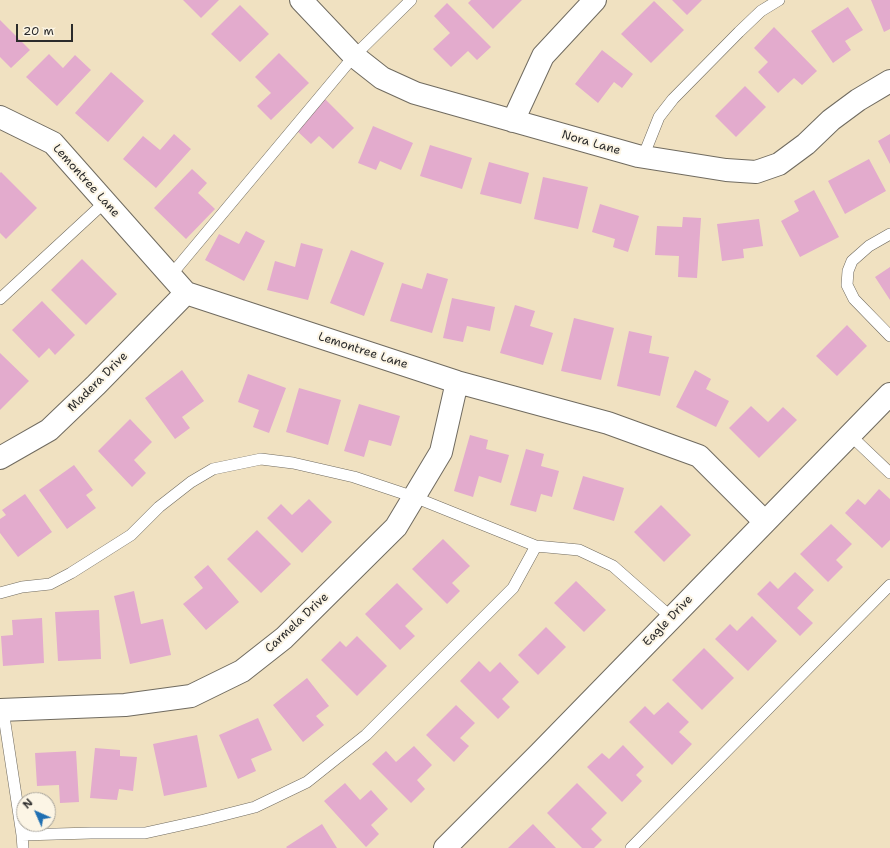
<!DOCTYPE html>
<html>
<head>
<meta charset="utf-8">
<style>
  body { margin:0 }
  #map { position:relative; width:890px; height:848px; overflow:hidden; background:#f0e1c1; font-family:"Shantell Sans",sans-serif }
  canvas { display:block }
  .north { position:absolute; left:16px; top:792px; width:40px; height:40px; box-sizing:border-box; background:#fcf5e5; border:1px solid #a8a49b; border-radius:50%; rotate:315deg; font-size:11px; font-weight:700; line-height:16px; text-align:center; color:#2b2b2b }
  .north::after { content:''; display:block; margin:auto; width:14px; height:18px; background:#1f6fb2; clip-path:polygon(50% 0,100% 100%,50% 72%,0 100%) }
  .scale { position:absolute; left:16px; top:24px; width:57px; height:18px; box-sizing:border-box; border:2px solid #2b2b2b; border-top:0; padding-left:5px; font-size:12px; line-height:14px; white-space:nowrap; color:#2b2b2b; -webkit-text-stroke:3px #fcf5e5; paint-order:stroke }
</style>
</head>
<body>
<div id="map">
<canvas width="890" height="848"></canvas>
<div class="north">N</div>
<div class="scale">20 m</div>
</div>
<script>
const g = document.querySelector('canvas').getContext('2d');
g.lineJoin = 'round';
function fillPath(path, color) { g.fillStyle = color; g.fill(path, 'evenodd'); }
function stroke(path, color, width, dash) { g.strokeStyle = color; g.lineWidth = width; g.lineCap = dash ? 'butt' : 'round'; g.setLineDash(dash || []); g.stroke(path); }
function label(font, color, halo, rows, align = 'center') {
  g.font = font + ' "Shantell Sans",sans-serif'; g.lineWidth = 4; g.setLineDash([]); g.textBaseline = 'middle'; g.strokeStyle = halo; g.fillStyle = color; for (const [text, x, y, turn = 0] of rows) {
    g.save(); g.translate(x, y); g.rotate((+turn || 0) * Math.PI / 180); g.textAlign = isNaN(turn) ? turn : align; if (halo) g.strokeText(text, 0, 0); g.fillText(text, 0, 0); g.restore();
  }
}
fillPath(new Path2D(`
  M183,0H219L201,18Z
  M471,0H522L493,29L468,3Z
  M672,0H702L687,15Z
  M871,0H890V29L884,32Z
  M654,1L684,30L651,63L621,34Z
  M447,3L491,47L477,60L468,51L451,67L433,49L450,33L434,16Z
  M240,5L269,34L240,62L211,34Z
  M848,7L863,30L845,41L851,50L833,63L811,31Z
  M0,20L30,50L11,68L0,57Z
  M774,27L817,71L802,85L794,78L778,93L758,72L768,62L754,48Z
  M602,50L633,74L622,88L614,82L598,103L575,84Z
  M279,53L309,83L271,120L257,106L271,93L255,77Z
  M49,54L63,68L75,55L91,70L57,106L26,77Z
  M111,72L144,101L108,142L75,113Z
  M745,86L766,107L736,137L715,116Z
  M325,99L354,128L333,149L319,136L311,144L295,129Z
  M373,126L413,143L401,170L380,161L376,170L358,163Z
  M174,134L191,149L156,188L123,159L143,136L160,150Z
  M890,134V164L878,141Z
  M430,145L472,158L462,189L420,176Z
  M869,159L886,191L845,214L828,181Z
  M489,162L529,173L521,204L480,194Z
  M192,169L207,183L198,193L215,209L186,239L154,208Z
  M1,172L37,208L6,239L0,233V173Z
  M543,177L588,187L578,229L534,219Z
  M814,190L839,237L800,257L781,221L799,211L794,201Z
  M600,204L639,216L628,252L613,247L615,239L592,232Z
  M683,217L701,218L697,278L678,277L679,256L655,255L657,226L682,227Z
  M759,219L763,246L743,249L744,258L722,261L717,224Z
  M246,231L265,241L244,281L205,260L219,234L239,244Z
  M301,243L323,249L308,300L267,290L275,261L295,267Z
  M351,250L384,263L364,316L330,303Z
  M82,259L117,294L86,325L51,290Z
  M890,267V300L875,277Z
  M427,273L448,279L432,333L390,321L402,283L422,289Z
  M452,298L495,307L490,331L467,326L463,342L443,338Z
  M42,301L75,335L55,355L49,348L39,358L12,330Z
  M515,305L535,311L530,326L553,333L543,365L500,353Z
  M574,318L614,328L601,380L561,371Z
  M847,325L867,346L837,376L816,356Z
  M629,331L652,336L649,353L669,357L660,396L617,386Z
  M0,353L29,381L0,410Z
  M182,370L204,401L182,417L190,428L175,439L145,398Z
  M695,370L711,379L706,389L729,401L716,427L676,407Z
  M248,374L286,388L269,433L253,427L259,410L238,402Z
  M299,388L341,400L328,445L286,432Z
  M359,404L400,416L391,446L369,440L364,457L344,451Z
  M751,406L768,422L783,407L797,420L759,458L729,428Z
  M130,419L152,442L134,460L146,473L132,487L98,451Z
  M470,435L488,440L486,449L509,455L501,483L479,476L473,497L454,491Z
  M526,449L544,454L541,466L559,471L552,497L541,494L536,512L510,505Z
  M74,465L93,490L86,495L96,508L67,529L39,490Z
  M583,476L624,488L614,521L573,509Z
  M879,489L890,499V540L882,548L845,513L858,499L865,505Z
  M25,494L52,532L18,557L0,533V519L6,515L2,510Z
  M309,499L332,522L302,553L267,518L281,504L292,515Z
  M661,505L691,535L664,562L634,532Z
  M831,524L852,544L836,560L843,567L828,582L800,554Z
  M257,530L291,564L261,593L227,559Z
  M443,539L470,566L452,583L460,591L447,604L412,569Z
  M208,565L239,602L206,630L183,604L203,588L194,577Z
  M795,572L814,590L797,608L813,623L800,636L757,594L770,581L778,589Z
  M576,581L606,610L584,632L554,603Z
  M397,583L423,609L405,626L415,636L400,650L365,614Z
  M134,591L141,624L163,619L171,655L130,664L114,596Z
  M99,610L101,659L58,661L55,612Z
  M752,616L777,641L748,671L715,639L730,624L737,631Z
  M42,618L44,663L3,666L1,636L13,635L12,620Z
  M546,627L566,647L538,675L518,655Z
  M357,636L387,666L357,696L321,660L340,641L346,647Z
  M704,648L734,678L702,710L672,680Z
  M479,661L490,672L500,662L519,682L502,699L510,707L498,719L460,681Z
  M307,678L329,706L316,716L324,725L303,742L273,705Z
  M668,702L689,722L679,732L692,744L672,765L629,722L645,706L654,715Z
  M456,705L475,723L460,738L469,746L454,762L426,735Z
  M258,718L272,750L251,759L256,771L238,779L219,735Z
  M197,735L207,787L164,796L153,744Z
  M623,745L644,767L636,775L642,781L622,802L587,767L602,753L609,759Z
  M414,746L432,765L417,780L425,789L411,803L372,764L386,751L396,762Z
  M95,748L120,750V756L137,757L133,791L119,789L117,800L90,798Z
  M76,751L79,802L60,803L59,785L37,786L35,753Z
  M345,783L360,800L371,790L388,809L371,825L379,834L366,847L324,801Z
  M577,783L607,813L591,829L602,840L594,848H582L547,813Z
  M322,824L337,848H287L286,847Z
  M533,824L556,848H508Z`), '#e3abcd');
const service = new Path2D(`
  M643,157L659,117L673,99L739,32L761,11L779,0
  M890,234L869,246L852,261L848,271L847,285L854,299L890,336
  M171,275L354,56L411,0
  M0,299L105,202
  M850,435L890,473
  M0,593L22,587L50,584L71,573L131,535L159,507L191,482L213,469L261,459L293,463L354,477L414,497L536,546L579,550L613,566L672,618
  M3,710L22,835L91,833H145L204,820L255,807L307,782L366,735L513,588L536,546
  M22,835L23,848
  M631,848L890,585`);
const minor = new Path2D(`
  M301,0L354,56L382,78L415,93L638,156L726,170L756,172L779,164L806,144L831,120L858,100L890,81
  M0,117L53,143L186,293L457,382L608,423L699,456L765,522
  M513,121L543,56L595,0
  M0,458L49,430L96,385L186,293
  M0,710L125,705L191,696L242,671L284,638L396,527L441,452L457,382
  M445,848L540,753L890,394`);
stroke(service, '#706b60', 12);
stroke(minor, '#706b60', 24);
stroke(service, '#fff', 11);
stroke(minor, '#fff', 22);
label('12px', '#2b2b2b', '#fcf5e5', [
  ["Nora Lane",591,143,16],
  ["Lemontree Lane",86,181,48],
  ["Lemontree Lane",363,351,18],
  ["Madera Drive",98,382,-45],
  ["Eagle Drive",668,621,-46],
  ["Carmela Drive",297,623,-43]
]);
</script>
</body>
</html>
